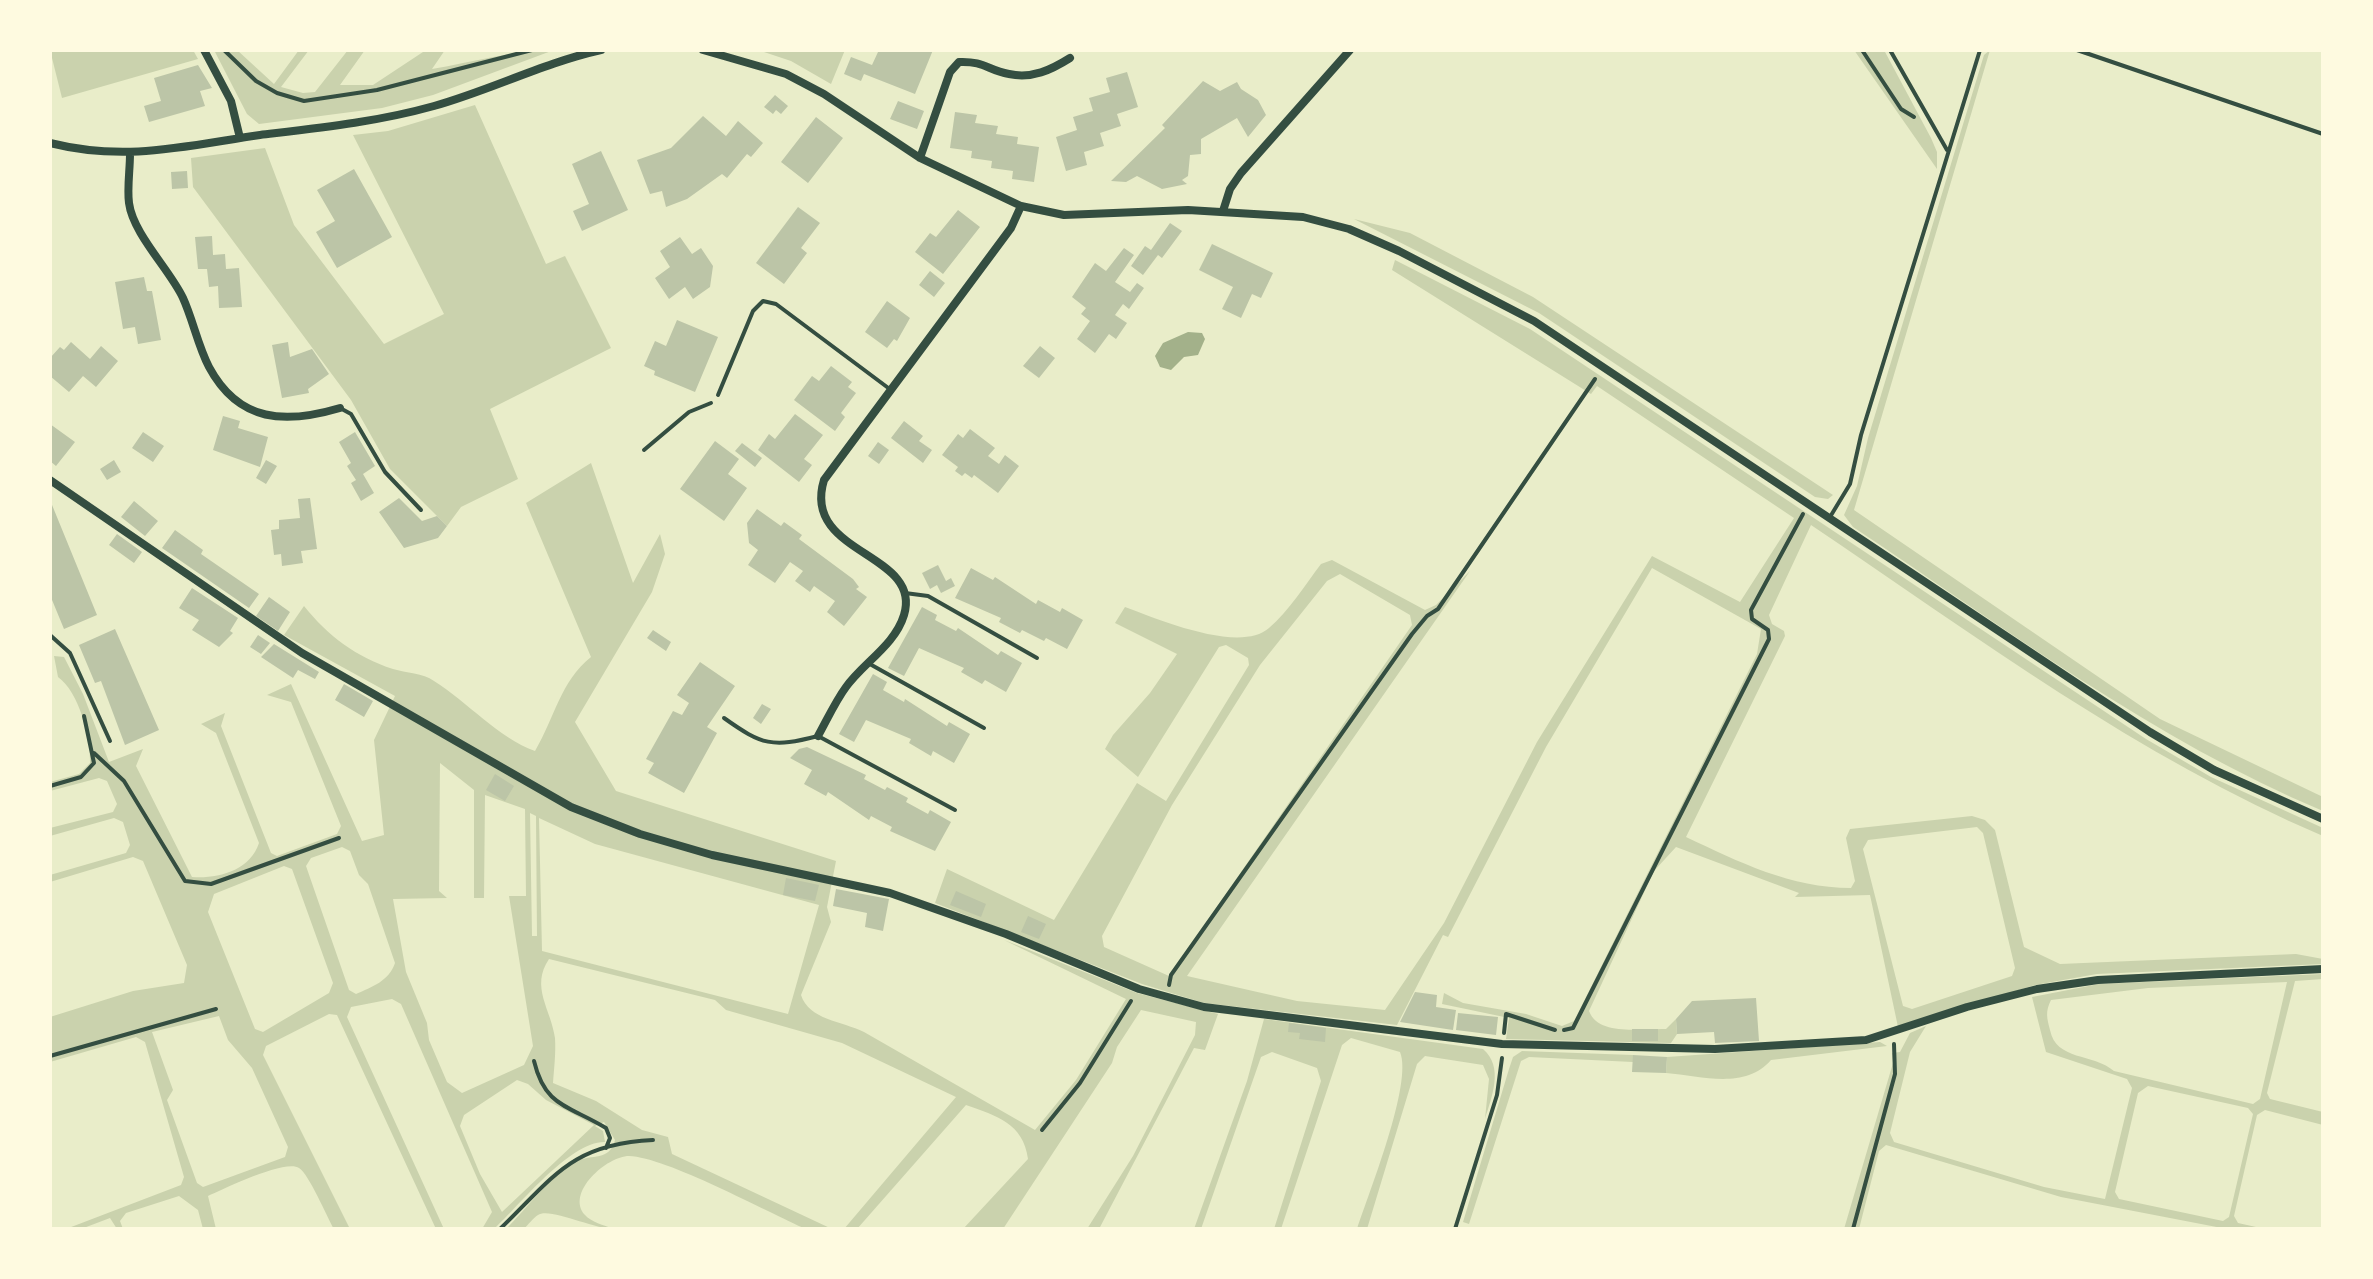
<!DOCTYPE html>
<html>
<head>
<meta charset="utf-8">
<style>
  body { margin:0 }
  #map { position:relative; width:2373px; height:1279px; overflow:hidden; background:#e9edc9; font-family:"Playfair Display",serif }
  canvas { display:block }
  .frame { position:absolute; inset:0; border:52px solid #fefae0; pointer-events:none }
</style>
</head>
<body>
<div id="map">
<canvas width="2373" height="1279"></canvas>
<div class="frame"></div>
</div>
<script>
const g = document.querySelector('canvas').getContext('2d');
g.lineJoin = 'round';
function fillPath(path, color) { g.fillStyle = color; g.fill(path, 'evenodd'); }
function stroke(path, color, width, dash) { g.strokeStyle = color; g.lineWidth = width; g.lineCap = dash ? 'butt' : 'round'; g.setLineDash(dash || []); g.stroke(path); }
fillPath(new Path2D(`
  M50,50H193L198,59L62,98Z
  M214,50H237L274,84L299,50H309L281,87L303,93L315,92L348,50H365L340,85H373L426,50H445L432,69C474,62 513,50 554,50L433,95L382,108L259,124L247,114Z
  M758,50H845L831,84L791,61Z
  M1854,50H1884L1931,138L1937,152V169Z
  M1990,50L1854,510L2160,719L2323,797V811C2154,740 2005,628 1853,527L1844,515L1857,486L1868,438L1984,55Z
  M475,105L546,264L565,256L611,348L490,409L518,479L461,507L447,526L390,469L351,400L193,187L191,158L265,148L294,225L384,344L444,314L353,135L388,131Z
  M1354,219L1410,233L1533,297L1833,495L1828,499L1815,497L1539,313Z
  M1395,260L1530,329L2146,739L2211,777L2323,828V836C2138,757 1977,637 1811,525L1769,615L1772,624L1784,631L1785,636L1686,837C1739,862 1791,888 1851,888L1855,881L1846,838L1850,829L1972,816L1985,820L1995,830L2024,947L2060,964L2296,954L2323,959V964L2097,974L2035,985L1898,1027L1870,895L1795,897L1799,893L1676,847L1654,871L1589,1011C1599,1037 1642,1028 1666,1029L1676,1019L1677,1034L1671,1043L1506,1039L1509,1018L1442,1004L1444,993L1463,1003L1526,1014L1562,1026L1574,1021L1757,654L1761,629L1652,568L1546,747L1448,937L1443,935L1397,1025L1204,1003L1142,984L935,903L947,869L1054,920L1137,783L1166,801L1249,665L1248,658L1226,645L1219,647L1138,777L1105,749L1113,735L1150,693L1177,654L1115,623L1125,607C1157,619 1240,654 1269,628C1289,611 1305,585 1321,564L1332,560L1425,610L1436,605L1470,571L1187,976L1297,1001L1385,1010L1444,923L1537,742L1652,556L1740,602L1794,518L1597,386L1591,394L1392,270ZM1340,574L1410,615L1412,625L1169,976L1104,947L1102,936L1172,805L1260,665L1327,581ZM1977,827L1983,833L2015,968L2012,976L1912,1009L1903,1006L1863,849L1868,840Z
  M591,463L633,583L660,534L665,554L652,592L575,722L616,791L836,861L827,907L831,922L801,995C809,1020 842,1021 864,1032L1035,1130L1076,1080L1126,999L1004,940L1137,993L1218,1014L1205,1050L1194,1048L1099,1229H1087L1133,1156L1195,1035L1196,1022L1141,1010L1117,1047L1112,1063L1003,1229H963L1028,1159C1023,1123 997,1116 966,1105L857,1229H844L956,1097L842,1043L726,1010L715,1000L549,959C530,987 551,1009 555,1038C556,1053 554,1069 553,1083L596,1101L642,1130L668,1137L672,1154L832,1229H806C767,1212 666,1157 629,1156C607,1156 565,1193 585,1215C591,1222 604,1225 613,1229C594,1229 549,1207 538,1215C533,1218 528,1225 524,1229H506C525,1210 553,1174 575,1162C593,1153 609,1162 615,1140L604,1122L595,1126L603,1131L605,1142C570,1141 520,1205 494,1229H482L492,1212L401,1004L392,999L351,1007L347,1017L444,1229H436L337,1015L329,1014L266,1046L263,1055L350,1229H334C327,1217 309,1174 299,1168C285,1159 224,1189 208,1196L216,1229H203L198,1210L179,1196L126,1213L120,1221L123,1229H117L110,1218L81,1229H66L181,1185L184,1177L145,1042L136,1037L50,1062V1017L133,991L184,983L187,965L143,861L133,857L50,882V875L126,853L130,845L123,822L114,818L50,836V828L113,812L117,804L107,781L99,778L50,791V782L79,774L90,763C91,738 79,692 58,677L54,656L64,657L83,694L109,762L143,749L136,766L192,877C217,879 250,871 259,843L216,733L201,724L225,713L221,726L271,853L277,856L337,834L341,826L291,702L267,695L291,684L362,841L384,835L374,740L395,696L284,635L304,606C328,636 356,657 393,669C406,673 423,673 434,681C469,703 497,737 535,751C555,717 560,682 591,657L526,503ZM440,763L474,790V898H484L485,795L525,809L526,896H509L533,1046L524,1065L462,1093L447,1082L429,1040L427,1023L406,972L393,899L447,898L439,891ZM530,813L536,816L537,936H532ZM539,818L595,844L819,905L788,1014L542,951ZM342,847L350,851L359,875L368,884L395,963C389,981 372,987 356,994L349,990L306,866L311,858ZM284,866L292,869L333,983L329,993L263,1032L255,1029L208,912L214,894ZM219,1016L228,1040L252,1068L288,1147L285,1157L203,1187L197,1183L167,1100L173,1090L152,1032ZM517,1080L528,1084L546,1100L594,1125L502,1212L480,1174L460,1126L464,1115Z
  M2323,974V979L2295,981L2267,1093L2270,1099L2323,1112V1125L2265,1110L2257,1115L2234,1216L2238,1223L2265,1229H2227L2061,1197L1886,1145L1879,1151L1859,1229H1844L1893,1063L1892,1053L1900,1052L1910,1033L1926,1026L1910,1052L1890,1133L1894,1142L2044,1187L2105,1199L2132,1088L2127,1079L2046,1052L2032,997L2099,984ZM2287,982L2260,1099L2253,1104L2114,1071C2093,1053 2056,1061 2050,1030C2047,1018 2045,1012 2051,1000L2148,988ZM2148,1086L2248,1108L2253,1114L2229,1217L2223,1221L2119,1199L2115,1192L2138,1093Z
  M1264,1019L1483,1049C1504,1067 1492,1096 1485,1119L1489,1079L1483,1065L1425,1056L1417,1064L1367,1229H1357C1369,1192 1413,1083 1400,1052L1351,1038L1342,1045L1281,1229H1274L1321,1081L1317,1068L1272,1052L1261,1057L1201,1229H1194L1247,1081Z
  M1880,1042L1887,1046L1771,1060C1745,1090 1702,1076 1666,1073L1667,1057Z
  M1522,1051L1633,1055V1062L1529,1057L1521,1061L1469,1224L1463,1222L1509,1069L1513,1057Z`), '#cad2ad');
fillPath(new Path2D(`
  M1188,332L1202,333L1205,339L1198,355L1184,357L1171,370L1160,367L1155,356L1163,343Z`), '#a3b18a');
fillPath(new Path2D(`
  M933,50L915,94L864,74L861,81L844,74L851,57L872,65L878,52Z
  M198,65L212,88L200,91L205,106L149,122L144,106L161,101L154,78Z
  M1127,72L1138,107L1117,114L1121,126L1100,133L1104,146L1084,152L1087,165L1066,171L1056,137L1077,130L1073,117L1093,111L1089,98L1110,92L1106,78Z
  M1203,81L1220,91L1237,82L1241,89L1258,100L1266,115L1248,137L1237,118L1201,139V154L1190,155L1188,176L1182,180L1187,184L1162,189L1137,176L1126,182L1111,181L1165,128L1162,125Z
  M775,95L788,106L781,114L776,110L773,114L764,107Z
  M898,101L924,111L917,129L890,119Z
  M955,112L977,115L975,123L998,126L996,134L1018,137L1017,144L1039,147L1034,182L1012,179L1013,171L991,168L992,161L971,158L972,151L950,148Z
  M703,116L726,136L738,121L763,143L751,157L747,154L727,178L722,174L687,199L666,207L662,191L650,194L637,160L671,148Z
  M816,117L843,138L808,183L781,162Z
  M601,151L628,210L582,231L573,211L589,204L572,164Z
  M354,169L392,237L337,268L316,232L335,221L317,190Z
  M187,171L188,188L172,189L171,172Z
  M798,207L820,223L801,248L807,253L784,284L756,263Z
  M958,210L980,227L943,274L915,252L930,233L936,237Z
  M1170,223L1182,231L1162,258L1158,255L1143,275L1131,266L1145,246L1151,250Z
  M212,236L213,255L225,254L226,269L239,268L242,307L219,308L218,286L209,287L207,269H198L195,237Z
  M680,237L692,254L701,248L713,266L710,287L693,299L685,287L669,299L655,278L670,267L660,251Z
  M1212,244L1273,273L1261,298L1252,294L1241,318L1222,309L1233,287L1199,270Z
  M1124,248L1134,255L1115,282L1130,292L1137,283L1144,288L1129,309L1123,304L1115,315L1127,323L1116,339L1109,334L1095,353L1077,339L1090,321L1081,314L1086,308L1072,297L1095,263L1106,271Z
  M930,271L945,283L934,297L919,285Z
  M144,277L147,291H152L161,340L138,344L135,327L123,329L115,282Z
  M887,301L910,318L897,341L894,339L887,348L865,332Z
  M677,320L718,337L695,392L654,375L655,371L644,366L655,341L666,346Z
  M71,342L90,359L101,346L118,361L96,387L83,376L69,392L50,376V358L60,347L64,350Z
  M288,342L290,357L312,349L329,374L308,389L309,393L282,398L272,345Z
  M1040,346L1055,358L1039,378L1023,366Z
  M831,366L852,382L848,387L856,393L841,413L845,417L835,431L794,400L812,376L819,381Z
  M795,414L823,435L804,459L812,465L799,482L758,450L769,434L775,439Z
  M223,416L240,421L238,428L268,437L260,467L213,450Z
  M904,421L923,436L919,441L932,450L923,463L891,438Z
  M50,424L75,442L56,466L50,461Z
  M970,429L995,448L988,456L999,464L1005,455L1019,466L998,493L974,475L972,478L965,473L962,476L955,471L958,467L942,455L958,434L963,438Z
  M143,432L164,446L153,462L132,448Z
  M355,432L375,466L363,474L374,493L361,501L351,483L356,480L347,466L351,463L339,442Z
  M715,441L739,459L728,474L747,488L724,521L680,489Z
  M878,442L889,450L879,464L868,456Z
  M742,443L762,458L755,467L735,451Z
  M114,460L121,472L107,480L100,469Z
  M266,460L277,466L266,484L256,478Z
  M310,498L317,549L301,551L303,563L282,566L281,554L274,555L271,530L279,529V520L300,518L298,499Z
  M399,498L422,521L437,516L447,526L438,538L404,548L379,512Z
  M50,500L97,615L64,629L50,595Z
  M134,501L158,521L145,536L121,517Z
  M757,509L781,526L784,522L802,535L799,539L853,579L859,587L856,589L867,597L844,626L827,612L835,601L814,586L810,592L795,581L803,571L790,562L775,583L748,565L758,550L749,543L747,523Z
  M175,530L203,550L201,554L259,594L249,608L162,548Z
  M117,534L142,552L134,563L109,545Z
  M938,565L946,581L951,578L955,586L941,593L937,585L930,589L922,573Z
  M971,568L993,580L995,577L1036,604L1038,600L1060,612L1062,608L1083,620L1067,649L1046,638L1044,641L1022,630L1020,633L999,622L1001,618L955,598Z
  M192,588L238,618L230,631L233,633L219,647L192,630L199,620L179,608Z
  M269,597L290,612L278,631L256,616Z
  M922,607L937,615L935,620L956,631L958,628L998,655L1001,651L1022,663L1006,692L985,680L982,684L961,672L964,668L919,648L904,676L888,668Z
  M115,629L159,730L125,745L101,681L95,683L79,645Z
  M653,630L671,642L666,651L647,638Z
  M258,635L270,643L261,654L250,647Z
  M274,644L319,672L315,679L298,670L293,678L261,657Z
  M700,662L735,686L707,727L717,733L684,793L648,773L654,763L646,759L673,711L682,715L689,703L677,695Z
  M873,674L887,682L883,690L904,702L905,699L947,726L949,722L970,734L954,763L933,751L931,756L909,743L911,739L866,720L854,742L839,734Z
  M344,684L373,701L364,717L335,700Z
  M762,704L771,709L761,724L753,718Z
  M807,747L866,775L864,779L885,790L887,787L908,798L906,802L928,814L930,810L951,822L935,851L890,831L892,827L871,816L869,820L828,792L826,796L804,784L812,770L790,758L799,749Z
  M495,774L514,786L505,801L486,790Z
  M786,878L819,885L815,901L783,895Z
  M836,889L889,899L883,931L865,927L867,913L833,906Z
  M956,891L986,904L981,917L950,905Z
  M1028,916L1046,924L1039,939L1021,932Z
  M1415,992L1437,995L1436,1007L1456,1010L1453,1030L1400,1022Z
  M1756,998L1759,1041L1715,1043L1714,1032L1677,1034L1676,1019L1692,1001Z
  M1458,1013L1498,1017L1496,1035L1456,1030Z
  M1289,1023L1326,1028L1325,1042L1299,1039L1300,1033L1288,1032Z
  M1632,1029H1658V1041H1632Z
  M1633,1055L1667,1057L1666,1073L1632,1072Z`), '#bcc5a7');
stroke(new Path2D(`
  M224,50L256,81L277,93L304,101L377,90L532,50
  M1862,50L1901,109L1914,117
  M2077,50L2323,134
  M644,450L689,412L711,403
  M94,753L124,781L185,881L211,884L339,838
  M50,786L81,777L94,763L84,716
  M1169,985L1171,975L1412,634L1427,616L1438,609L1595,379
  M1564,1030L1573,1028L1577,1020L1769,639L1768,630L1752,619L1751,610L1803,514
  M1504,1033L1506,1014L1555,1030
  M50,1056L216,1009
  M534,1061C545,1107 568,1105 606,1128L610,1138L606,1148
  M1042,1130L1080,1083L1131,1001
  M500,1229C554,1177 571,1144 653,1140
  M1455,1229L1497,1095L1502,1058
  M1853,1229L1895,1074L1894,1044`), '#344e41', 4);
stroke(new Path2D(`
  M1890,50L1947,150
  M718,395L753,311L763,301L776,304L891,390
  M340,408L351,414L385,472L421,510
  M1830,517L1850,484L1861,435L1980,50
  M905,593L928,596L1037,658
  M50,635L70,653L110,741
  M868,663L984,728
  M724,718C762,745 772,748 818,736L955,810`), '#344e41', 4);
stroke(new Path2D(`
  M204,50L231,101L240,138
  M703,50L786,74L824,94L920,158L1021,206L1064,215L1188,210L1303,217L1349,229L1399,251L1534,321L2150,732L2214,770L2323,819
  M50,143C126,162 185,146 260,135C319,128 377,122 434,106C491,90 543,63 601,50
  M130,154C130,170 127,188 129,203C133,234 170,270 183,298C193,320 198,346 209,367C239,423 286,424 340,408
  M920,158L950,72L959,62C985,61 987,70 1009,74C1032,79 1051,70 1070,58
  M1223,211L1230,189L1241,173L1350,50
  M50,480L302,653L571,807L640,834L712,855L890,893L1006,934L1139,989L1204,1007L1502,1044L1715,1049L1866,1040L1967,1007L2037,989L2098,980L2323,969
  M818,736C827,720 835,702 846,687C863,663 895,645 904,615C923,552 801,555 824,480L1011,228L1021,206`), '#344e41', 8);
</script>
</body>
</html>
